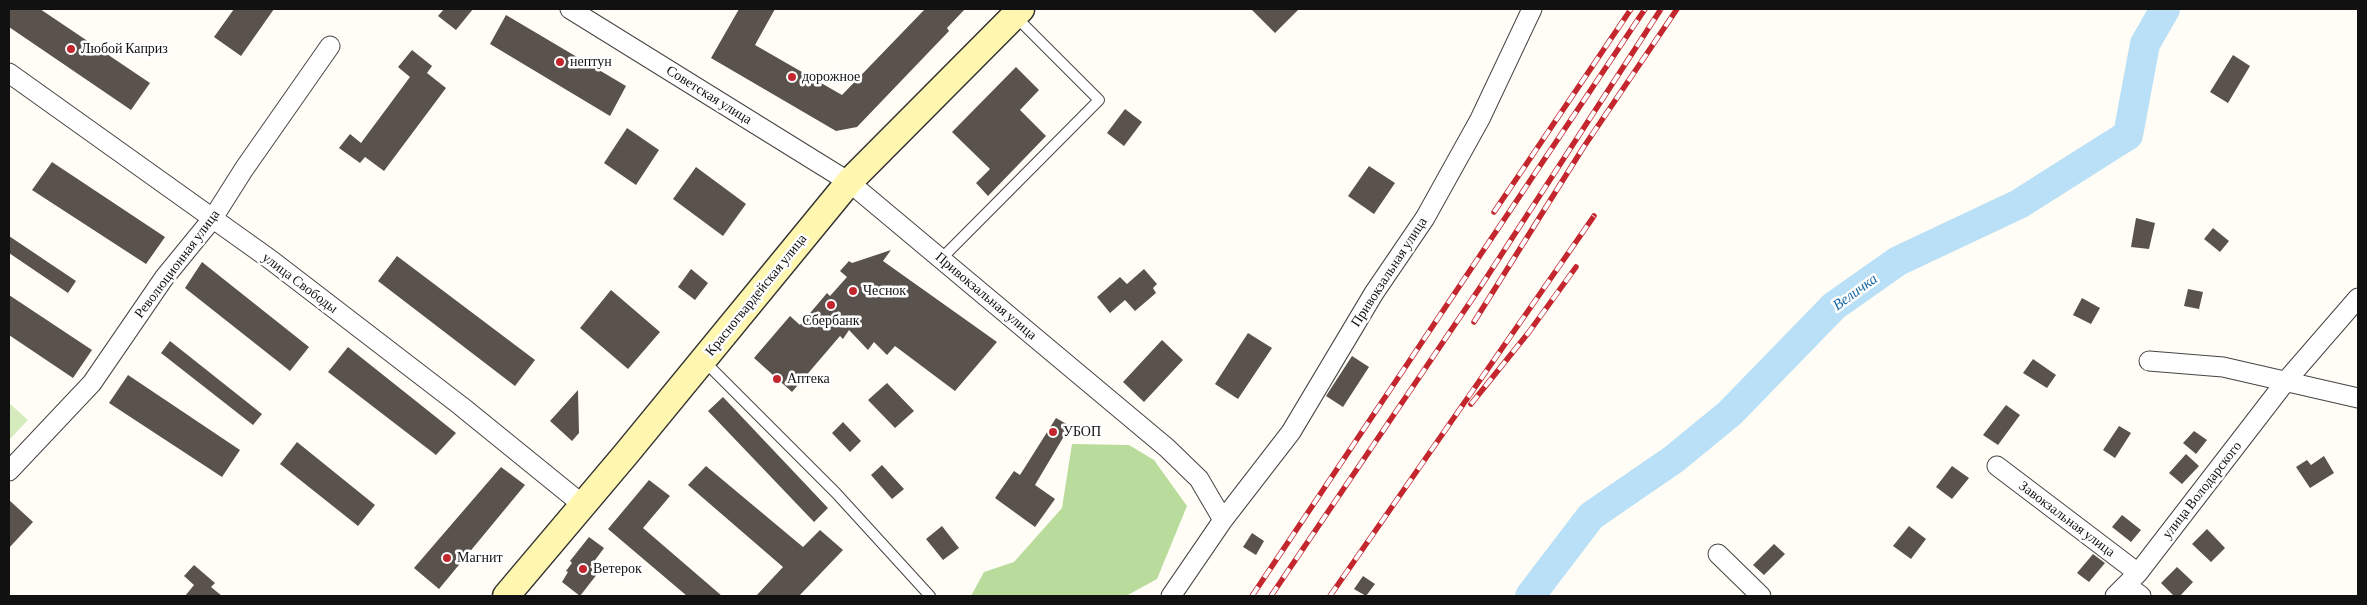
<!DOCTYPE html>
<html>
<head>
<meta charset="utf-8">
<style>
  body { margin:0 }
  #map { position:relative; width:2367px; height:605px; overflow:hidden; background:#fffdf5; font-family:"Crimson Pro",serif }
  canvas { display:block }
  .frame { position:absolute; inset:0; border:10px solid #111; pointer-events:none }
</style>
</head>
<body>
<div id="map">
<canvas width="2367" height="605"></canvas>
<div class="frame"></div>
</div>
<script>
const g = document.querySelector('canvas').getContext('2d');
g.lineJoin = 'round';
function fillPath(path, color) { g.fillStyle = color; g.fill(path, 'evenodd'); }
function stroke(path, color, width, dash) { g.strokeStyle = color; g.lineWidth = width; g.lineCap = dash ? 'butt' : 'round'; g.setLineDash(dash || []); g.stroke(path); }
function label(font, color, halo, rows, align = 'center') {
  g.font = font + ' "Crimson Pro",serif'; g.lineWidth = 5; g.setLineDash([]); g.textBaseline = 'middle'; g.strokeStyle = halo; g.fillStyle = color; for (const [text, x, y, turn = 0] of rows) {
    g.save(); g.translate(x, y); g.rotate((+turn || 0) * Math.PI / 180); g.textAlign = isNaN(turn) ? turn : align; if (halo) g.strokeText(text, 0, 0); g.fillText(text, 0, 0); g.restore();
  }
}
fillPath(new Path2D(`
  M9,403L28,420L9,440Z`), '#d5ebbd');
fillPath(new Path2D(`
  M1072,444L1129,445L1154,460L1187,506L1157,579L1126,596H971L984,572L1014,562L1062,508Z`), '#b9dc9c');
stroke(new Path2D(`
  M1530,596L1591,516L1674,459L1730,413L1834,306L1898,261L2019,204L2128,135L2145,44L2165,9`), '#b9e0f7', 30);
fillPath(new Path2D(`
  M9,9H40L150,83L131,110L9,27Z
  M234,9H274L241,56L214,37Z
  M444,9H473L456,30L438,16Z
  M739,9H775L755,45L842,95L925,9H965L947,28L949,31L857,127L836,131L711,58Z
  M1251,9H1299L1275,33Z
  M506,15L626,86L610,116L490,44Z
  M412,50L432,66L427,73L446,88L384,171L365,157L360,163L339,148L350,134L361,143L410,77L398,67Z
  M2233,55L2250,66L2228,103L2210,92Z
  M1016,67L1039,90L1020,110L1046,136L988,196L976,183L990,169L952,132Z
  M1125,109L1142,122L1124,146L1107,133Z
  M627,128L659,150L636,185L604,163Z
  M52,162L165,237L146,264L32,190Z
  M1369,166L1395,183L1374,214L1348,196Z
  M696,167L746,204L723,236L673,199Z
  M2136,218L2155,223L2149,249L2131,247Z
  M2213,228L2229,241L2220,252L2204,239Z
  M9,236L76,281L68,293L9,253Z
  M891,250L883,261L997,342L955,391L895,346L887,355L874,342L868,350L849,330L843,339L840,336L792,392L754,358L790,316L800,325L827,293L830,296L847,277L840,271L849,261L852,263Z
  M397,256L535,360L515,386L378,281Z
  M202,262L309,347L290,371L185,288Z
  M691,269L708,283L695,300L678,287Z
  M1144,269L1157,284L1153,288L1156,293L1135,311L1125,300L1110,313L1097,297L1120,277L1127,284Z
  M2188,289L2203,292L2199,309L2184,306Z
  M611,290L660,332L628,369L580,328Z
  M9,295L92,350L73,378L9,335Z
  M2082,298L2100,308L2091,324L2073,315Z
  M1248,333L1272,348L1238,399L1215,384Z
  M1162,340L1183,360L1144,402L1123,382Z
  M170,341L262,414L253,425L161,353Z
  M348,347L456,433L436,455L328,372Z
  M1352,356L1369,367L1343,407L1326,396Z
  M2033,359L2056,375L2047,388L2023,373Z
  M128,375L240,450L222,477L109,403Z
  M887,383L914,411L895,428L868,400Z
  M578,390L579,433L572,441L550,421Z
  M723,397L828,508L814,522L708,411Z
  M2006,405L2020,415L1998,445L1983,435Z
  M1056,418L1070,426L1035,485L1055,499L1035,527L995,498L1014,471L1020,475Z
  M843,422L861,441L850,452L832,433Z
  M2119,426L2131,433L2115,458L2103,450Z
  M2194,431L2207,440L2196,454L2183,443Z
  M297,442L375,505L358,526L280,464Z
  M2186,454L2199,466L2182,484L2169,473Z
  M2324,456L2334,473L2310,488L2296,467L2307,460L2311,465Z
  M882,465L904,489L892,499L871,475Z
  M706,466L803,547L820,530L843,550L799,596H756L783,567L688,485Z
  M1952,466L1969,478L1952,499L1936,487Z
  M501,467L525,485L439,589L414,568Z
  M649,480L670,496L643,528L722,596H687L608,529Z
  M9,500L33,522L9,548Z
  M2122,515L2141,530L2131,542L2112,527Z
  M942,526L959,548L943,560L926,539Z
  M1909,526L1926,539L1911,559L1893,546Z
  M2207,529L2225,548L2211,562L2192,544Z
  M1252,533L1264,541L1256,555L1243,547Z
  M589,537L604,548L590,567L598,573L580,596L562,582L568,572L566,571L572,563L570,561Z
  M1774,544L1785,554L1764,575L1753,565Z
  M2093,554L2105,563L2089,582L2077,573Z
  M194,565L215,583L211,587L222,596H185L194,585L184,576Z
  M2177,567L2193,582L2180,596H2174L2161,583Z
  M1363,576L1375,584L1366,596L1354,589Z`), '#5a524d');
const lane = new Path2D(`
  M941,259L1099,100L1014,15
  M704,361L836,493L930,596`);
const street = new Path2D(`
  M570,9L849,182L1167,448L1199,479L1223,520L1171,596
  M9,73L271,260L461,406L583,505
  M2149,361L2223,367L2358,398
  M1997,466L2138,573
  M9,471L92,383L164,278L213,218L244,169L330,46
  M1223,520L1291,432L1374,293L1425,218L1480,119L1532,9
  M1718,554L1761,596
  M2126,585L2141,596
  M2115,596L2138,573L2286,381L2358,298`);
const secondary = new Path2D(`
  M506,596L626,454L849,182L1021,9`);
stroke(lane, '#444', 12);
stroke(street, '#444', 21);
stroke(secondary, '#333', 29);
stroke(lane, '#fff', 10);
stroke(street, '#fff', 19);
stroke(secondary, '#fff6b0', 26);
const rail = new Path2D(`
  M1494,212L1631,9
  M1474,322L1583,148L1677,9
  M1471,404L1529,332L1576,267
  M1252,596L1645,9
  M1271,596L1481,286L1661,9
  M1330,596L1594,216`);
stroke(rail, '#c4262e', 5.5);
stroke(rail, '#fff', 4, [11]);
for (const [x, y, r, color] of [
  [71,49,5,"#c4262e"],
  [560,62,5,"#c4262e"],
  [792,77,5,"#c4262e"],
  [853,291,5,"#c4262e"],
  [831,305,5,"#c4262e"],
  [777,379,5,"#c4262e"],
  [1053,432,5,"#c4262e"],
  [447,558,5,"#c4262e"],
  [583,569,5,"#c4262e"]
]) { const dot = new Path2D(); dot.arc(x, y, r, 0, 2 * Math.PI); g.fillStyle = color; g.fill(dot); stroke(dot, '#fff', 2); }
label('14px', '#111', '#fff', [
  ["Любой Каприз",81,49],
  ["нептун",570,62],
  ["дорожное",802,77],
  ["Чеснок",863,291],
  ["Сбербанк",831,321,"center"],
  ["Аптека",787,379],
  ["УБОП",1063,432],
  ["Магнит",457,558],
  ["Ветерок",593,569]
], 'left');
label('14px', '#111', '#fff', [
  ["Советская улица",709,95,32],
  ["Революционная улица",177,264,-53],
  ["Привокзальная улица",1389,272,-57],
  ["улица Свободы",300,283,37],
  ["Красногвардейская улица",756,295,-51],
  ["Привокзальная улица",986,296,40],
  ["улица Володарского",2202,490,-52],
  ["Завокзальная улица",2067,519,37]
]);
label('italic 15px', '#1768a6', '#fff', [
  ["Величка",1855,292,-36]
]);
</script>
</body>
</html>
